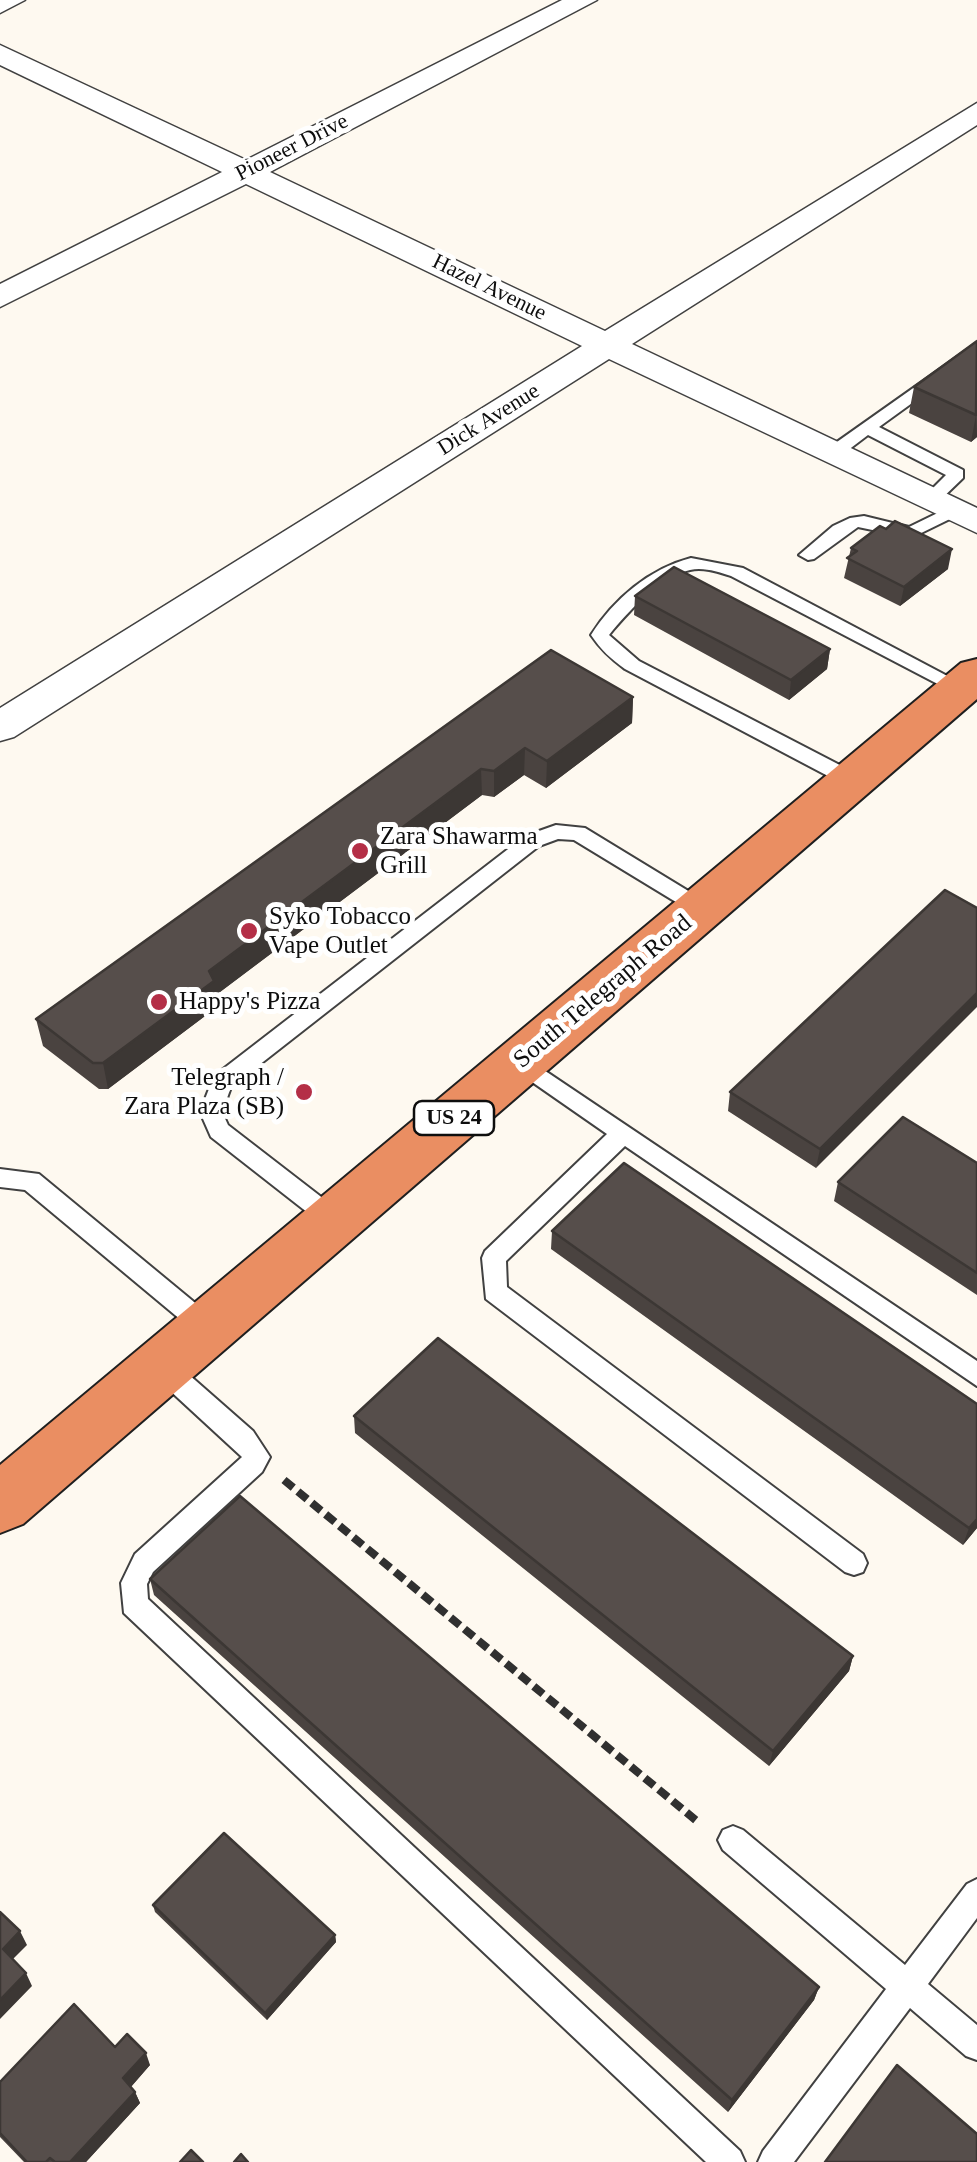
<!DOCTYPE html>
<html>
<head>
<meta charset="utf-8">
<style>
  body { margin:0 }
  canvas { display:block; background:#fef9f0 }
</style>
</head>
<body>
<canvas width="977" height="2162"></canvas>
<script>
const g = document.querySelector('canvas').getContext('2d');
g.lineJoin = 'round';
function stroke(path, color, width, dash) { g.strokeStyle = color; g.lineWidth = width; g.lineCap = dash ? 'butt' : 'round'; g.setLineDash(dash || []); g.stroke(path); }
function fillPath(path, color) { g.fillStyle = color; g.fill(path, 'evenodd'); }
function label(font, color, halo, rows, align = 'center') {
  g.font = font + ' Georgia,serif'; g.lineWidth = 10; g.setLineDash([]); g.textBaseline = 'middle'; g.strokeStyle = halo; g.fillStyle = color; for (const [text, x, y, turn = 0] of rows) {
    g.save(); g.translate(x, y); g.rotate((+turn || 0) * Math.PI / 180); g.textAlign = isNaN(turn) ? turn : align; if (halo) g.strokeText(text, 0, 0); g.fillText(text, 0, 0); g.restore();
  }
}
const lane = new Path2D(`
  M977,343V356L879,427L963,470V478L936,504H924L921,500L946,475L868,435L839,457H827V449Z
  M952,506L958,507V515L911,538L858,527L814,559L808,560L799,555L833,526L850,518L864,516L909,527Z
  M691,558L743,568L970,688L967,692H953L731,576C718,572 704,567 690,570C661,576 632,608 613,630L609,635L639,661L859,775L862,780L859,785H845L625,669C611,659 601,650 591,635C614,599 649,569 691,558Z
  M556,825L585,828L708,903L711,908L708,913H694L574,840L558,839L539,846L231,1087L222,1112L228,1125L342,1213L346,1220L342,1227H326L211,1137L200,1112L214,1076L525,836Z
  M520,1054L977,1361V1386L625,1146L506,1261L507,1287L863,1554L867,1563L863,1572L854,1575L845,1572L486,1299L482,1258L485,1251L607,1134L512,1068L509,1062L512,1056Z
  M0,1169L39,1174L217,1321L220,1328L217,1335L208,1338L199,1335L25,1190L0,1187Z
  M162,1356L171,1359L253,1431L270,1457L262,1472L153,1572L147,1584L148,1599L740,2151L745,2162H706L124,1613L121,1583L135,1554L242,1457L153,1375L150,1367L153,1359Z
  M733,1826L743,1830L905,1965L967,1884L977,1879V1918L928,1984L977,2025V2060L966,2056L910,2008L794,2162H758L763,2151L886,1989L723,1850L718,1840L723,1830Z`);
const street = new Path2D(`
  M0,0H25L0,13Z
  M562,0H597L270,172L605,331L977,103V125L632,344L977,508V533L609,359L14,737L0,741V708L582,346L246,184L0,307V284L222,172L0,65V45L246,160Z`);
const highway = new Path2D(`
  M977,659V699L23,1524L0,1533V1465L961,663Z`);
stroke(lane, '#414141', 4);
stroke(street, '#414141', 3);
stroke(highway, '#1f1f1f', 4);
stroke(new Path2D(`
  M284,1480L698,1822`), '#303030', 8, [12, 6]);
fillPath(lane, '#fff');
fillPath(street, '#fff');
fillPath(highway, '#ea8e62');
fillPath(new Path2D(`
  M977,341V437L971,442L909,413L914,387Z
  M851,548L948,569L900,606L844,578Z
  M635,596L830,649L827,669L789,700L634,615Z
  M551,650L633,697L632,723L546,788L524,775L494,797L482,795L216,995L217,1007L108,1089H99L43,1046L36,1019Z
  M945,890L816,1168L728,1111L730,1092Z
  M977,1163V1295L834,1201L838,1182Z
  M552,1231L977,1528L963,1545L551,1249Z
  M354,1416L853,1656L849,1671L769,1766L355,1433Z
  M150,1579L819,1987L814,2000L728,2112L154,1595Z
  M153,1905L335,1935L336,1942L267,2020L155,1912Z
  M115,2047L150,2065L131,2087L135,2092L140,2103L86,2162H24L0,2137V2082Z`), '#4a4340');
fillPath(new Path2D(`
  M976,415L977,437L971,442Z
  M952,549L948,569L900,606L904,587Z
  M830,649L827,669L789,700L791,680Z
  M633,697L632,723L546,788L547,761Z
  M525,748L524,775L494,797V771Z
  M481,769L482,795L216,995L217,1007L108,1089L103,1063L209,971Z
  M977,993V1007L816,1168L820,1149Z
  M977,1519V1528L963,1545L969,1528Z
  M853,1656L849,1671L769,1766L773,1751Z
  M20,1931L27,1945L10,1962L3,1949Z
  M335,1935L336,1942L267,2020L265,2013Z
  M26,1973L32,1986L0,2019V2000Z
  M819,1987L814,2000L728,2112L732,2100Z
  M146,2053L150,2065L128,2090L123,2078Z
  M135,2092L140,2103L86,2162H70Z`), '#3c3734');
const building = new Path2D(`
  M977,341L976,415L914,387Z
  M895,521L952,549L904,587L847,558L857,551L851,548L880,526L886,529Z
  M674,567L830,649L791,680L635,596Z
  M551,650L633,697L547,761L525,748L494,771L481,769L209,971L214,981L103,1063H93L36,1019Z
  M945,890L977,908V993L820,1149L730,1092Z
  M903,1117L977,1163V1273L838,1182Z
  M624,1163L977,1404V1519L969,1528L552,1231Z
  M438,1338L853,1656L773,1751L354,1416Z
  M240,1496L819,1987L732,2100L150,1579Z
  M224,1833L335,1935L265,2013L153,1905Z
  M0,1912L20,1931L3,1949L26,1973L0,2000Z
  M74,2004L115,2047L127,2034L146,2053L123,2078L135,2092L70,2162H55L50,2158L46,2162H27L0,2133V2082Z
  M897,2065L977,2134V2162H825Z
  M191,2150L203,2162H180Z
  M241,2154L248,2162H234Z`);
fillPath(building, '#564e4b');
stroke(building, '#3c3734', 2.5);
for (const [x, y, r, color] of [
  [360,851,10,"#b42f47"],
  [249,931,10,"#b42f47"],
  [159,1002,10,"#b42f47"],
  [304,1092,10,"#b42f47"]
]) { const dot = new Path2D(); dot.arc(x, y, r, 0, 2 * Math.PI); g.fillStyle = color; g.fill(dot); stroke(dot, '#fff', 4); }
label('22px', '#0e0e0e', '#fff', [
  ["Pioneer Drive",292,148,-27],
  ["Hazel Avenue",489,288,26],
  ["Dick Avenue",489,420,-32]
]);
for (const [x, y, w] of [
  [454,1118,80]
]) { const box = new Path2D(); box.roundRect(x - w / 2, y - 17, w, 34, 8); g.fillStyle = '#fff'; g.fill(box); stroke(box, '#0e0e0e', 2.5); }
label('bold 22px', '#0e0e0e', null, [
  ["US 24",454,1118]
]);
label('25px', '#0e0e0e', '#fff', [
  ["Zara Shawarma",380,837],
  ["Grill",380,866],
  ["Syko Tobacco",269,917],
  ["Vape Outlet",269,946],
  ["Happy's Pizza",179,1002],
  ["Telegraph /",284,1078,"right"],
  ["Zara Plaza (SB)",284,1107,"right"]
], 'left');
label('25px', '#0e0e0e', '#fff', [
  ["South Telegraph Road",603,992,-40]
]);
</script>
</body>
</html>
